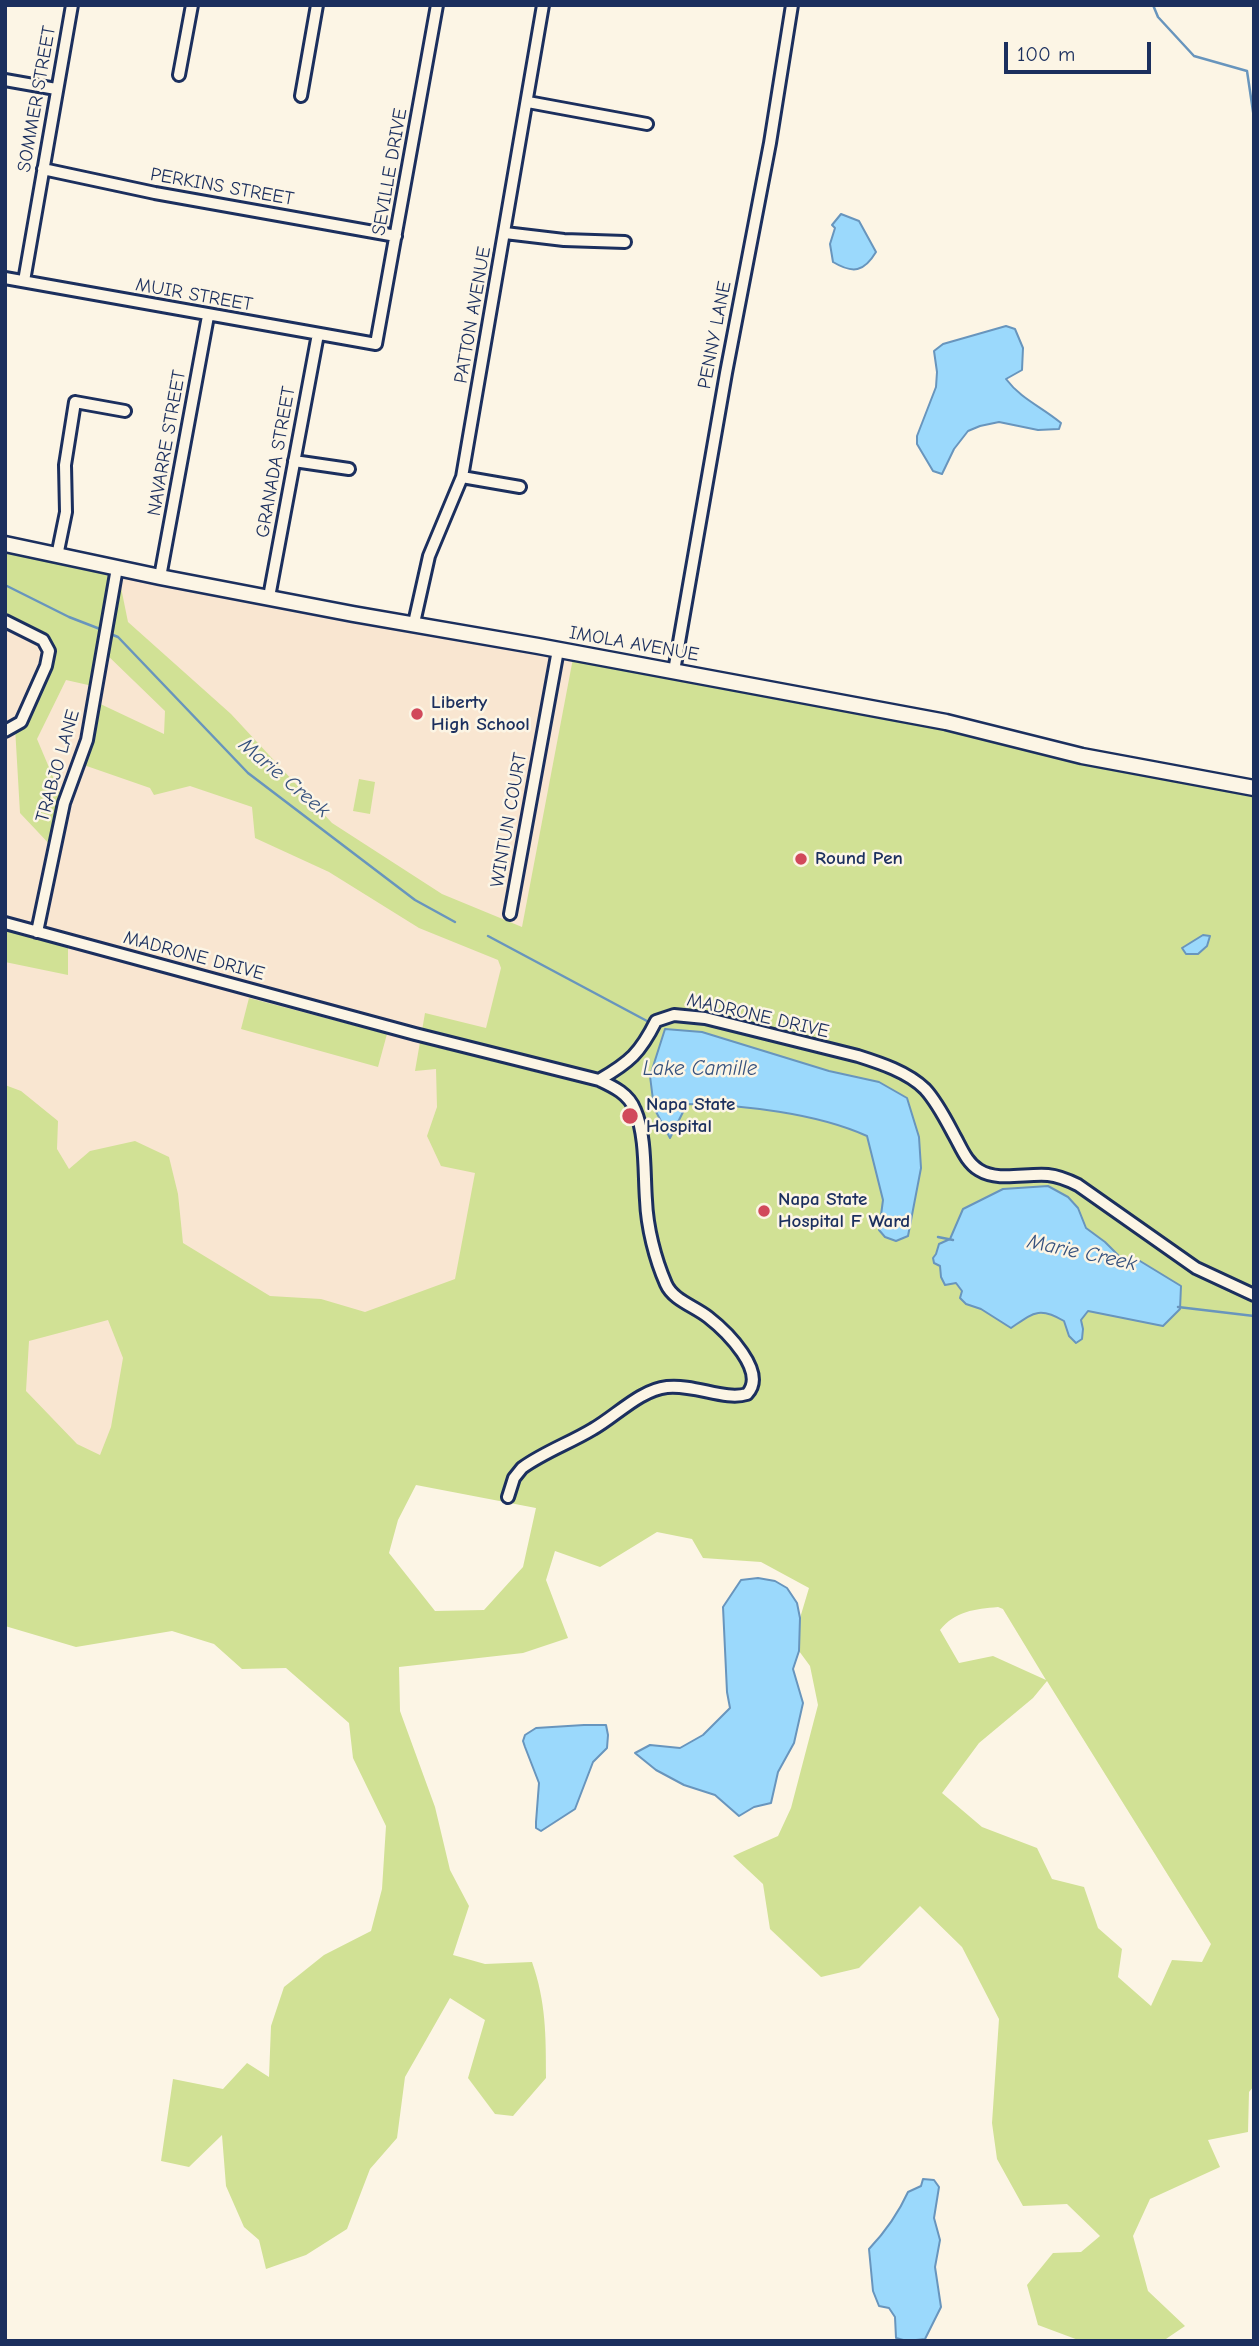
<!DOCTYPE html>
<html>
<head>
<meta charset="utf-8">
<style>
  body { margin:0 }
  #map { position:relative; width:1259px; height:2346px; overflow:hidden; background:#fcf5e5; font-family:"Comic Neue",sans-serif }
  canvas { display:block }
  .frame { position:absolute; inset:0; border:7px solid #1b2f5e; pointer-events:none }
  .scale { position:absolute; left:1004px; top:42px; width:147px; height:32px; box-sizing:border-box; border:4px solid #1b2f5e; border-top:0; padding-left:9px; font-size:21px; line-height:24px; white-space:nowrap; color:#1b2f5e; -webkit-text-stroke:5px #fcf5e5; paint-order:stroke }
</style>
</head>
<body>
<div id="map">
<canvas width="1259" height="2346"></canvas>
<div class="frame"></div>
<div class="scale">100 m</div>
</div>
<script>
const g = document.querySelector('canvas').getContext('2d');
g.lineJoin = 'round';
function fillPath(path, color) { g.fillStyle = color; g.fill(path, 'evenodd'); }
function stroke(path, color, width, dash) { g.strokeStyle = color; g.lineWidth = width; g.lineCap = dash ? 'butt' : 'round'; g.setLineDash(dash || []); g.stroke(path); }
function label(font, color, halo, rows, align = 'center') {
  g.font = font + ' "Comic Neue",sans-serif'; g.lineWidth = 5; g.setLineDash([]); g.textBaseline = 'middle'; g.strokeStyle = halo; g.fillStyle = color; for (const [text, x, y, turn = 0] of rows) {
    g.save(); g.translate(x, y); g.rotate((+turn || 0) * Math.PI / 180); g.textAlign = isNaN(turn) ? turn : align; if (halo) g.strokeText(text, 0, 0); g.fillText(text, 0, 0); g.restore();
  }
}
fillPath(new Path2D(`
  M5,544L574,653L1252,2010L996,1598L416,1484L126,1478L5,1454Z`), '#f9e6d1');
fillPath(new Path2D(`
  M5,544L117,568L128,622L231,714L332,823L442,894L522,927L574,653L1254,788V2086L1249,2092L1248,2132L1208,2140L1220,2167L1150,2199L1133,2236L1148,2291L1185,2326L1163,2341H1081L1038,2325L1027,2285L1053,2253L1081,2252L1100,2236L1067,2204L1023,2206L997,2159L992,2123L999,2019L962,1947L920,1906L859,1968L821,1977L770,1929L763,1884L733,1856L778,1836L791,1808L818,1705L810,1666L799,1651L800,1618L809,1588L761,1562L703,1558L692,1539L657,1532L600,1567L555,1551L546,1580L568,1638L523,1653L399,1667L400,1711L435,1807L450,1870L469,1906L453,1955L485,1964L532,1962C546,2002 546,2035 546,2078L513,2116L495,2114L468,2078L485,2020L450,1998L405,2077L397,2138L370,2169L347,2229L306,2255L266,2269L259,2240L244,2227L226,2186L222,2135L189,2167L161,2161L173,2079L223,2089L247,2063L269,2077L271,2026L284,1987L324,1955L371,1931L382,1889L386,1826L353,1758L349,1723L286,1668L242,1669L214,1644L172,1631L76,1647L5,1626V1085L21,1091L58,1121L57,1149L69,1169L90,1151L135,1141L169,1157L178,1194L183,1243L270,1296L321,1299L365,1312L455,1279L475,1173L441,1166L427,1136L437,1107L436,1069L415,1071L425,1013L486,1028L501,968L498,960L419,928L329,872L255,838L252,807L190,786L154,795L150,788L78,763L94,701L164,734L165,711L103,651L97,687L66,680L37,739L64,803L54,849L20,813L15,727L46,666L43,640L5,621ZM108,1320L123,1358L111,1427L100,1455L77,1444L26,1391L29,1341ZM416,1485L536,1508L523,1567L484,1610L435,1611L389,1553L398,1520ZM998,1607L1003,1609L1046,1680L993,1656L959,1663L940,1630C955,1611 975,1609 998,1607ZM1047,1681L1211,1944L1202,1962L1172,1960L1151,2006L1118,1977L1122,1949L1098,1928L1084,1887L1052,1879L1037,1848L982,1827L942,1793L979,1743L1033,1698Z
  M359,779L375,782L370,814L353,811Z
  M5,923L68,940V975L5,962Z
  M249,998L387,1034L378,1067L241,1029Z`), '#d1e195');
const water = new Path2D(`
  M841,214L859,221L876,252C864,272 853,274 833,262L830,244L835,228L832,225Z
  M1006,326L1015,329L1023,348L1022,370L1006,379C1021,399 1042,407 1061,423L1059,429L1038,430L999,422L980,426L968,431L954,449L942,474L933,471L917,444V436L936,387L937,372L934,351L943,344Z
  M1203,935L1210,936L1207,946L1198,954H1186L1182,948Z
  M665,1029L702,1032L829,1071L879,1082L907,1098L919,1137L921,1168L908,1236L896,1241L885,1237L879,1230L883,1200L867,1136C816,1113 743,1105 687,1104L670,1138L654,1108L650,1076Z
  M1048,1186L1068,1197L1078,1208L1086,1228L1105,1242L1120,1257L1140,1261L1181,1286L1180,1309L1163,1326L1088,1311L1081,1320L1083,1329L1082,1339L1076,1343L1069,1336L1064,1321C1039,1306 1033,1313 1011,1328L981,1309L966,1304L960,1298L962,1291L956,1283L945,1285L941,1277L940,1266L934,1263L933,1258L936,1254L939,1244L950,1239L963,1209L1003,1189Z
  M758,1578L775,1581L787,1588L797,1603L800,1618L799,1651L793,1669L803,1703L794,1743L778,1772L771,1803L754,1807L739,1816L715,1795L684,1785L656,1770L635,1753L650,1745L680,1748L703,1735L730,1708L727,1692L723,1607L741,1580Z
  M584,1725H606L608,1735L607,1748L593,1762L575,1809L541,1831L536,1828V1822L539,1783L525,1747L523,1741L525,1735L536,1728Z
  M923,2179L934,2180L939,2187L934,2218L940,2240L935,2267L941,2307L925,2339L907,2341L896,2338L895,2317L889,2308L879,2306L873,2291L869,2249C886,2231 898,2214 908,2192L921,2186Z`);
fillPath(water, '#9bd9fc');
stroke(water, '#6895bd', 2);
stroke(new Path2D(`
  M1153,5L1158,17L1194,56L1247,71L1254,118
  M5,585L69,617L100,629
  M113,635L118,637L248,773L415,900L455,922
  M488,936L647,1021
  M938,1237L953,1240
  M1178,1307L1254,1316`), '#6895bd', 2.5);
const street = new Path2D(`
  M179,75L192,5
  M5,80L56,89
  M301,96L317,5
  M528,102L647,124
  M43,169L155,193L396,236
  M505,233L564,240L625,242
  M5,278L376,344L437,5
  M24,281L72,5
  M294,461L349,469
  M462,477L520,487
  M57,556L66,512L65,465L75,402L125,411
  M160,577L208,316
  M269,597L318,334
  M5,621L43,640L49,651L46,666L21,722L5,731
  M414,623L429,556L462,477L543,5
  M674,671L726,373L770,143L792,5
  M510,914L558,650
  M5,923L415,1034L599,1080C630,1062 640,1053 656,1021L674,1015L705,1018L858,1056C880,1063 908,1072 925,1089C937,1102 946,1120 954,1135C961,1147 966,1162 979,1170C998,1182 1026,1173 1048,1175C1059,1176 1068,1180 1078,1185L1196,1268L1254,1295
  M37,932L64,803L87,740L117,568
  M508,1497L514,1478L522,1468C544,1452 570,1443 593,1429C616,1416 640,1390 667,1387C695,1384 725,1401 747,1394C768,1372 726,1331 708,1317C694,1306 673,1300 666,1284C655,1259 647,1227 646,1200C644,1174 646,1135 635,1110C629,1094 614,1087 599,1080`);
const secondary = new Path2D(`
  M5,544L160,577L353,614L538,646L946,722L1082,756L1254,788`);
stroke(street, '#1b2f5e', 16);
stroke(secondary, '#1b2f5e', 19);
stroke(street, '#fcf5e5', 10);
stroke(secondary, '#fcf5e5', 14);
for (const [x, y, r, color] of [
  [417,714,7,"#d1495b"],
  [801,859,7,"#d1495b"],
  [630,1116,9,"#d1495b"],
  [764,1211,7,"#d1495b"]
]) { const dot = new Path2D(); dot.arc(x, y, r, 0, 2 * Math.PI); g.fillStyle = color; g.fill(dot); stroke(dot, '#fcf5e5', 2.5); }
label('19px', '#1b2f5e', '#fcf5e5', [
  ["SOMMER STREET",37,99,-80],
  ["SEVILLE DRIVE",390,172,-80],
  ["PERKINS STREET",222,187,10],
  ["MUIR STREET",194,295,10],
  ["PATTON AVENUE",473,315,-80],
  ["PENNY LANE",715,335,-79],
  ["NAVARRE STREET",167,443,-80],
  ["GRANADA STREET",276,462,-80],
  ["IMOLA AVENUE",634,644,10],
  ["TRABJO LANE",58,766,-74],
  ["WINTUN COURT",509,820,-80],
  ["MADRONE DRIVE",194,956,15],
  ["MADRONE DRIVE",758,1016,13]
]);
label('bold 19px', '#1b2f5e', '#fcf5e5', [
  ["Liberty",431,703],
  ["High School",431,725],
  ["Round Pen",815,859],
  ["Napa State",646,1105],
  ["Hospital",646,1127],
  ["Napa State",778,1200],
  ["Hospital F Ward",778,1222]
], 'left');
label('italic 21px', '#35517e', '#fcf5e5', [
  ["Marie Creek",284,778,40],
  ["Lake Camille",700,1069],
  ["Marie Creek",1082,1253,12]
]);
</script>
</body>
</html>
